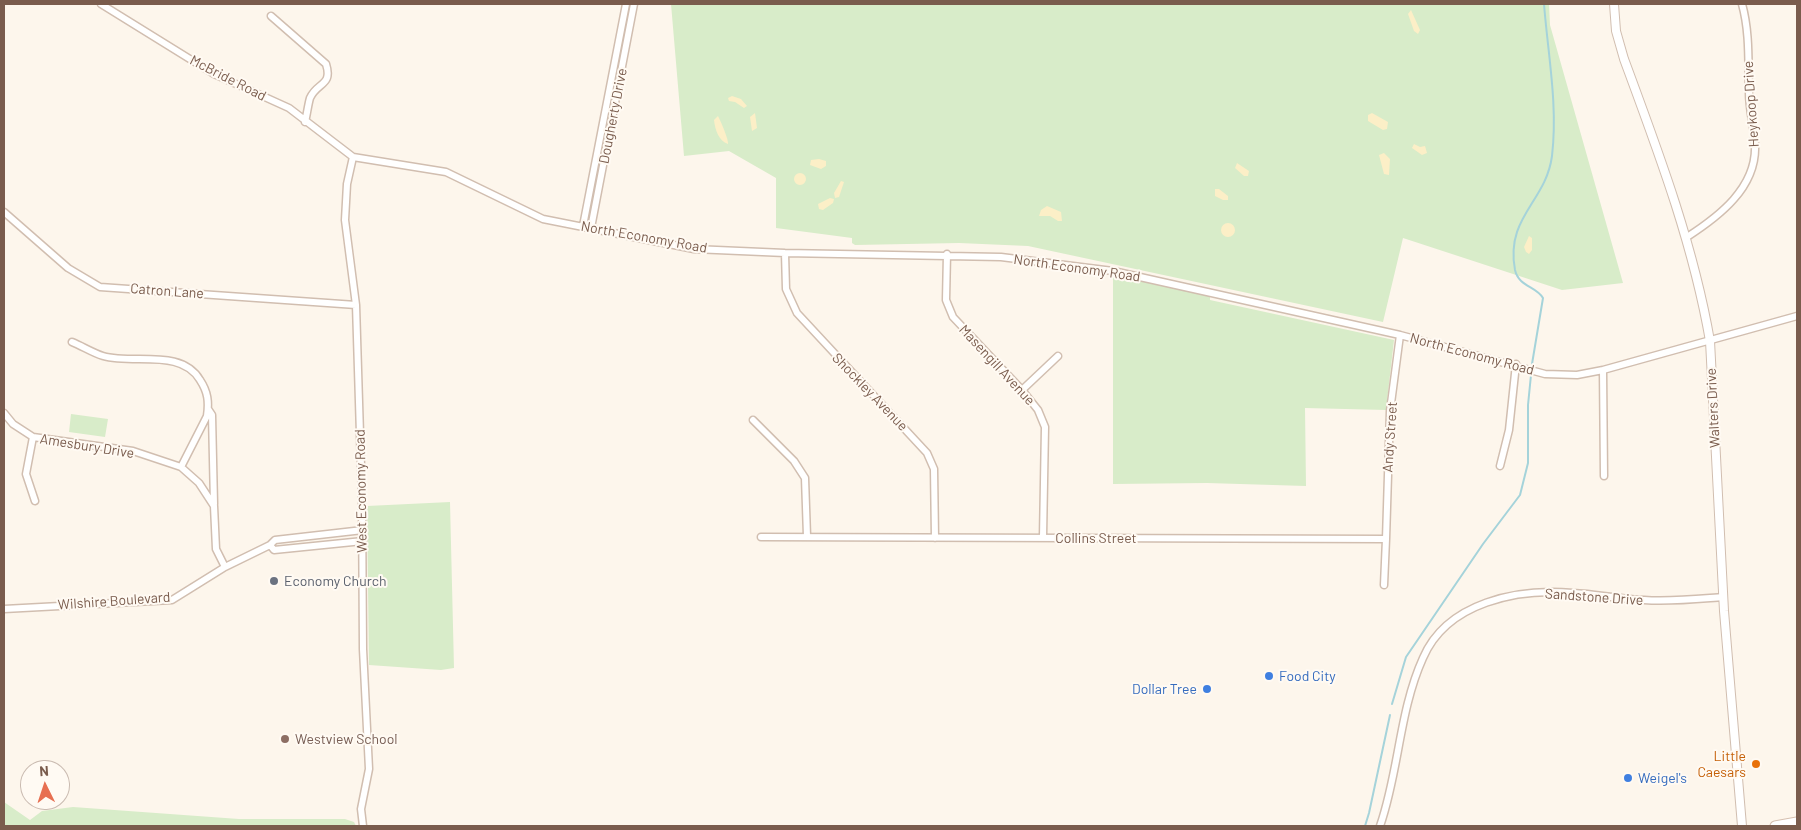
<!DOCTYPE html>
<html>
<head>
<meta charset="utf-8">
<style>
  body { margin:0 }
  #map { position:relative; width:1801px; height:830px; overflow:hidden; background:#fdf6ec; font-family:Barlow,sans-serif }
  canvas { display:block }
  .frame { position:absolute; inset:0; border:5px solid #7a5c4d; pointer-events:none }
  .north { position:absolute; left:20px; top:760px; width:50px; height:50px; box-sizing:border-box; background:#fffaf3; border:1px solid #cabbb1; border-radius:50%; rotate:356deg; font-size:14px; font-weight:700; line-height:20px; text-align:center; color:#7a5c4d }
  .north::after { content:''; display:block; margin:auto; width:18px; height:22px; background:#e76f51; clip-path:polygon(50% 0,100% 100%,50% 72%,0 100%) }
</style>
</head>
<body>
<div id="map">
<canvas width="1801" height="830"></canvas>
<div class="frame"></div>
<div class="north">N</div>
</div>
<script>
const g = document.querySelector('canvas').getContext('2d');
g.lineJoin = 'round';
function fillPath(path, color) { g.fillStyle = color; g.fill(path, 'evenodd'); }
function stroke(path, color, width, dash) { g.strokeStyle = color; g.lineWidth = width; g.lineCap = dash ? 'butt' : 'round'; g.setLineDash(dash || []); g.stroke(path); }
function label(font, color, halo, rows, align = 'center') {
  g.font = font + ' Barlow,sans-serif'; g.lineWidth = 4; g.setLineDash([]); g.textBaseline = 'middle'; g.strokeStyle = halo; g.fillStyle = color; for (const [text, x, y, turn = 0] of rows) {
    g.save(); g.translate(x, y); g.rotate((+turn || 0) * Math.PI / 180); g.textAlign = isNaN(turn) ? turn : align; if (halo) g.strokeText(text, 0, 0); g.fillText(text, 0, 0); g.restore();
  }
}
fillPath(new Path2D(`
  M671,4H1549L1550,25L1623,283L1562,290L1403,238L1383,322L1028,246L959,243L855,245L852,243V238L776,228V178L729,151L684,156Z
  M1113,271L1210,293V300L1394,340L1386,410L1305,408L1306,486L1207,483L1113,484Z
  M71,414L108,419L105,437L69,432Z
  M450,502L454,668L441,670L369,665L367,506Z
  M4,802L30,820L42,811L73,807L239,819H345L354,822L356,826H4Z`), '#d8ecc9');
fillPath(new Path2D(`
  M1411,10L1420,30L1418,34L1414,31L1408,14Z
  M732,96L741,99L747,106L744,108L735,102L729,101L728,98Z
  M755,113L757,128L752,131L750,117Z
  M1372,113L1388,122L1387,129L1383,130L1368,121V115Z
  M718,116C721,122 729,140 728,144C719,141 715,130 714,120Z
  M1414,144L1420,147L1425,146L1427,153L1422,155L1412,148Z
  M1384,153L1390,159L1389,175L1384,174L1379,155Z
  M819,159L826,161V166L821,169L810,165L811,160Z
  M1237,163L1249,171L1248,176H1244L1235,168Z
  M794 179a6 6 0 1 1 12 0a6 6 0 1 1-12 0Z
  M841,181L844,182L839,197L835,198L834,193Z
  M1215,189H1219L1228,196V200H1223L1215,196Z
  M830,198L834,199L833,203L823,210L819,209L818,204Z
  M1047,206L1061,212L1062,221H1058L1050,216H1039L1041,210Z
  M1221 230a7 7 0 1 1 14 0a7 7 0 1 1-14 0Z
  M1529,236L1532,238V250L1529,254L1526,252L1524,247Z`), '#fcefc7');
stroke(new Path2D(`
  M1532,364L1543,298C1536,286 1519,287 1515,270C1505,217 1546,202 1552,156C1558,105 1548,55 1544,4
  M1392,704L1406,657L1483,544L1520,495L1528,463V405L1531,375
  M1365,826L1369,813L1390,715`), '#a5d3da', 2);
const minor = new Path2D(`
  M101,4L214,74L289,108L353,157L446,172L543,219L694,249L785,253L1001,257L1113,271L1400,335L1545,374L1577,375L1603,370L1797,316
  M271,16L326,64C333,86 317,82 310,98C308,105 307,114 305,122
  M353,157L347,184L345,220L356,305L362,499L363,649L369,769L361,809L363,826
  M4,212L68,268L100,287L356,305
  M583,226L626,4
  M591,228L634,4
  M1687,237C1718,217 1757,188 1755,145C1754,127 1749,110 1749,92C1748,62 1750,33 1742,4
  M785,253L786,289L797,313L927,453L934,469L935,538
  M947,254L946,300L953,317L1022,390L1038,410L1045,427L1043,537
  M72,342C82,346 93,353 103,356C134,365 181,348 200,380C208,392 209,402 207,416L181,467
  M1603,370L1604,476
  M1022,390L1058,356
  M208,409L212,415L214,504
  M4,413L13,424L33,437L133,451L181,467L199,483L214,506L216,549L225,567
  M753,420L794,461L805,478L807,536
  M33,437L26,474L35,501
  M1500,466L1509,430L1516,364
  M761,537L1386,539L1384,585
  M1386,539L1390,411L1400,335
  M270,545L274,550L363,541
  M4,609L172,600L225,567L270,545L275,540L363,530
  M1380,826C1399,772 1399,711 1423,658C1447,602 1518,588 1573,593C1596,594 1620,599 1644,600C1671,602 1697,599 1723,597`);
const tertiary = new Path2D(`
  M1614,4L1616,31L1624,59C1658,151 1693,243 1710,341L1724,611L1742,826`);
const secondary = new Path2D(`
  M1775,826L1797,822`);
stroke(minor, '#d1beb0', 9);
stroke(tertiary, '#d1beb0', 10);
stroke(secondary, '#d6c0b0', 11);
stroke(minor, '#fff', 6);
stroke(tertiary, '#fff', 8);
stroke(secondary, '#fff', 9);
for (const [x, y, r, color] of [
  [274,581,5,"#6b7280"],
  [1269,676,5,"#3f7fe0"],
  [1207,689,5,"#3f7fe0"],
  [285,739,5,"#8d6e63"],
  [1756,764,5,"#e8710a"],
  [1628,778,5,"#3f7fe0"]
]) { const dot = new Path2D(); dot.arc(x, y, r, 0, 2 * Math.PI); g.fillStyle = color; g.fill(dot); stroke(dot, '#fffaf3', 2); }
label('14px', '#7a5c4d', '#fffaf3', [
  ["McBride Road",228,78,27],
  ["Heykoop Drive",1751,104,-94],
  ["Dougherty Drive",613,116,-79],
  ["North Economy Road",644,237,10],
  ["North Economy Road",1077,268,8],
  ["Catron Lane",167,291,4],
  ["North Economy Road",1472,354,15],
  ["Masengill Avenue",997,365,47],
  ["Shockley Avenue",870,392,46],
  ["Walters Drive",1713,408,-93],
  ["Andy Street",1390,437,-86],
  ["Amesbury Drive",87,446,9],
  ["West Economy Road",361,491,-91],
  ["Collins Street",1096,538],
  ["Sandstone Drive",1594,597,4],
  ["Wilshire Boulevard",114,601,-4]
]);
label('14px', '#5b616d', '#fffaf3', [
  ["Economy Church",284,581]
], 'left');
label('14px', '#366cbe', '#fffaf3', [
  ["Food City",1279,676],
  ["Dollar Tree",1197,689,"right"],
  ["Weigel's",1638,778]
], 'left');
label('14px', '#785e54', '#fffaf3', [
  ["Westview School",295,739]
], 'left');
label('14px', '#c56008', '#fffaf3', [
  ["Little",1746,756],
  ["Caesars",1746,772]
], 'right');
</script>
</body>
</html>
